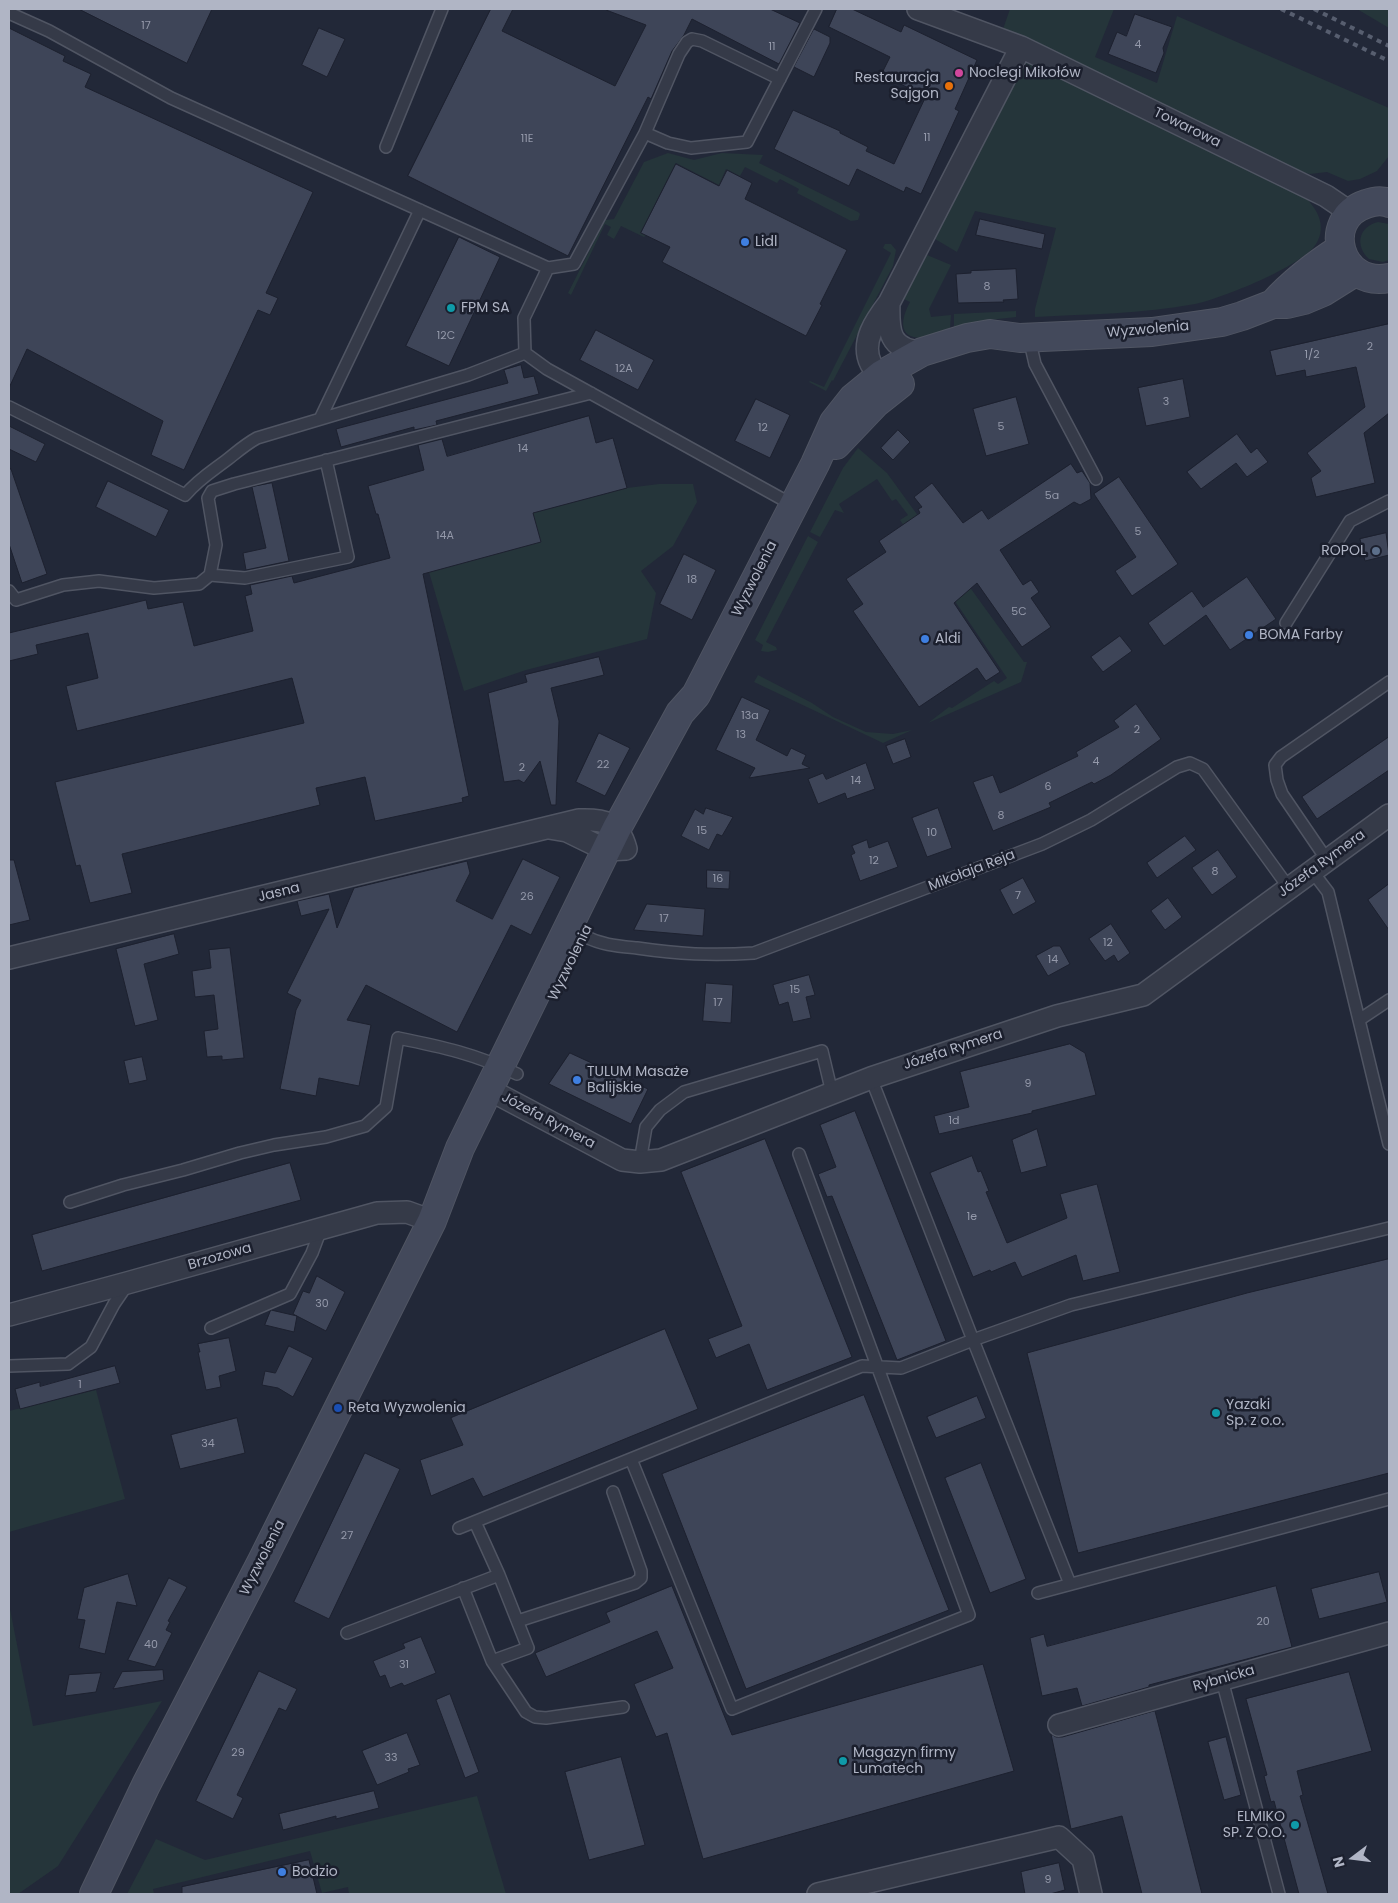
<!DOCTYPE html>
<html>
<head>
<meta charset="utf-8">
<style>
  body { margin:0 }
  #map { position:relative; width:1398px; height:1903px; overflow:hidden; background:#222838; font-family:Poppins,sans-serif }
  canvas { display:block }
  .frame { position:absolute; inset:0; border:10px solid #b0b5c5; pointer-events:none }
  .north { position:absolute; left:1328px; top:1833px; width:50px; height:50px; -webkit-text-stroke:4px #1b1f2d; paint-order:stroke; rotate:255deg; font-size:14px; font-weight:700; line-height:20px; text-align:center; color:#b0b5c5 }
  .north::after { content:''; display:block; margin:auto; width:18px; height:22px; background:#b0b5c5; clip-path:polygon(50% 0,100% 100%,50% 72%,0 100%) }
</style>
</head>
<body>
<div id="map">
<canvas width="1398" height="1903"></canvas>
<div class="frame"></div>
<div class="north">N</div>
</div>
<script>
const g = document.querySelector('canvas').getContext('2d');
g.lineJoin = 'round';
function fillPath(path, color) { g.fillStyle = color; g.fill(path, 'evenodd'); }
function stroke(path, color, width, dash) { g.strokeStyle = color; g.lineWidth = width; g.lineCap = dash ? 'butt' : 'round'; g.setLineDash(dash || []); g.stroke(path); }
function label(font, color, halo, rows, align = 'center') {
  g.font = font + ' Poppins,sans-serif'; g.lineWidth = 5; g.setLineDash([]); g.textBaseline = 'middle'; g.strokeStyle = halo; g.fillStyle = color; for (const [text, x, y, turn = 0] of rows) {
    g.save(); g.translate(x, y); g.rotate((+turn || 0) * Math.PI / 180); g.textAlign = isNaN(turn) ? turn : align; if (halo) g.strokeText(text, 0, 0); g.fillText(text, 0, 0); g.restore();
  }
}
fillPath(new Path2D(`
  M1010,9H1114L1095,57L1157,83L1177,16L1389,108V156L1377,171L1360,179L1348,181L1327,172L1310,174L1300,172L1002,32Z
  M1357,9H1389V28Z
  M1026,63L1103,93L1302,194C1316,207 1328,225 1316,244C1303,266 1220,299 1195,304C1142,314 1088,314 1035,317V309L1056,228L975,211L957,252L935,239L934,229L958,190Z
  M668,153L694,160L722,153L763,155L759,163L858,212L860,214L858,220L851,221L797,193L799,189L780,179L777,183L745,167L740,176L726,169L719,185L676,163L641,232L646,235L644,237L621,226L614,239L607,235L611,227L605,224L571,295L568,293L605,220L614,219L644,162Z
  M1378,222L1389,224V260L1383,262L1369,259C1355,246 1358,227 1378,222Z
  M885,244H891L896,250L893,266L833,381L832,380L826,391L809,382L810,381L824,387L891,253L883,248Z
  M927,255L951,265L929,309L931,317L951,315L950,329L922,338C896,338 902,317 910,302L904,299Z
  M1016,311V317L981,321L954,328V314Z
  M858,448L887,473L1024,662H1027L1021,682L928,723L949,707L952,708L994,681L998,684L1007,678L900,520L908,515L896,499L892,501L877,479L839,504L844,513L835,510L820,537L810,532L843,468Z
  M659,484H693L697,502L673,546L641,571L656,593L647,639L526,670L464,691L429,572L540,542L533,513L627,488Z
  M808,536L818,542L766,642L776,647L777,650L768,652L761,651L763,645L755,640Z
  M758,675L812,703L833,717L866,732L893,734L912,730L883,743L754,682Z
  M96,1390L125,1499L9,1532V1411Z
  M9,1604L33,1726L162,1701L58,1866L18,1894H9Z
  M477,1796L506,1894H349L348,1887L322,1893L310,1851L153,1889L154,1894H127L156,1839L205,1860Z`), '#25353a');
const building = new Path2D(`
  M79,9H212L187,63Z
  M491,9H513L502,31L615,86L646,25L606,10V9H770L800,23L779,64L692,19L684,35L672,51L651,99L648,97L568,256L408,176Z
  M837,9H852L901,32L904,25L977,60L955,109L959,111L921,194L906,187L904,192L857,169L849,186L774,149L793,110L840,131V133L868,147L866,151L894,164L926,96L881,75L890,57L829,27Z
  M1135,14L1172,27L1163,48L1164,53L1156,73L1108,54L1117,32L1126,36Z
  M9,28L65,56L63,61L91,74L85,87L313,192L266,293L278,298L270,315L258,310L184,470L151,455L163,421L27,349L9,388Z
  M319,28L345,39L327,77L302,65Z
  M814,29L830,37V43L814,77L794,67Z
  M676,164L719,186L727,170L752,183L745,199L847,250L820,304L822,305L806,336L662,262L670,247L641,233Z
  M980,219L1045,234L1042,249L976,235Z
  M459,237L500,257L449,366L406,346Z
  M1016,269L1018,299L1003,300L1004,302L958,303L956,274L971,273V271Z
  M1389,324V413L1364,433L1375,483L1316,497L1311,478L1321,471L1307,453L1365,407L1356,367L1306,377L1305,370L1276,376L1270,351Z
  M596,330L654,360L638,390L580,360Z
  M521,365L524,378L534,376L539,394L436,421L437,425L414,430V427L341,447L336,429L508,383L504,370Z
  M1183,379L1190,417L1146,426L1138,388Z
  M1016,397L1029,444L986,456L973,409Z
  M756,399L790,415L770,458L735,441Z
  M589,416L596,443L613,438L627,488L533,513L541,542L423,574L469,796L462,798L463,802L375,821L365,777L316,788L320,805L122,854L132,893L90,903L80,865L76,866L55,782L304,723L292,678L77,731L66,686L98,678L88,633L36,645L38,654L9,661V633L146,600L148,609L183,602L194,646L253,631L245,596L252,594L250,585L292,576L294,583L390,558L378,514H376L368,486L424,470L418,445L442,439L447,456Z
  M9,426L45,444L36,462L9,449Z
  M898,430L910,442L893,460L881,448Z
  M1237,434L1251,453L1257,448L1268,462L1247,477L1236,463L1201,489L1187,472Z
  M1071,464L1077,473L1082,471L1090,483L1091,499L1080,505L1074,502L1000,550L1023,585L1031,580L1039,592L1031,598L1051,627L1022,647L977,583L954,603L1000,672L986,681L977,668L919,707L853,611L863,604L846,579L886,552L879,541L920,513L918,509L922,507L914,497L932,483L963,523L982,510L988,519Z
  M11,469L47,574L22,583L9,544V470Z
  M1119,477L1178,564L1132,596L1115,571L1136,557L1094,494Z
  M108,481L169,510L156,537L96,507Z
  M272,483L289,561L246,570L243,553L266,548L252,487Z
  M1386,533L1389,555L1365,561L1360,539Z
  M684,554L716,570L692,620L660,604Z
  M1247,577L1276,619L1230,650L1206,615L1164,646L1148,623L1192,591L1203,607Z
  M1120,636L1132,651L1103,672L1091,657Z
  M599,657L604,675L551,688L559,721L556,805H551L540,761L524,783L519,780L504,782L488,693L527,682L525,675Z
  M742,697L770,710L756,740L787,756L791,748L806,755L802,764L810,768L749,778L755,768L716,750Z
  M1136,704L1161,739L1111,775L1094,784L1092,782L1049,803L1051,807L993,831L973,782L993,775L1000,793L1014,787L1078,756L1076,752L1119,727L1114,721Z
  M599,733L630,748L605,796L576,782Z
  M1389,737V770L1317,819L1302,797Z
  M905,739L911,757L893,764L886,746Z
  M866,763L875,789L847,799L845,793L818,804L808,779L823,773L826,779Z
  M706,808L733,817L722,836L717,834L709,850L681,836L695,809L703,814Z
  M938,808L952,848L927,857L912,818Z
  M1185,836L1196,850L1157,878L1147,863Z
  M867,840L869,848L888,841L898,867L860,881L851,855L855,853L852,846Z
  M1218,850L1237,877L1212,895L1192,868Z
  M523,859L560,877L531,935L511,925L457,1032L366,985L347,1020L371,1025L359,1086L319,1078L316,1096L280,1089L296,1010L301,1000L287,993L329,909L301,916L297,901L329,894L337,928L354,888L467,861L470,873L456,901L492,919Z
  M9,860H14L30,920L9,925Z
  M707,870L730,871L729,889L707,888Z
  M1023,878L1036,902L1013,915L1000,890Z
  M1389,884V930L1368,900Z
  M1168,898L1182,917L1165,930L1151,911Z
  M647,904L705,909L703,936L634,930Z
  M1111,924L1130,953L1118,962L1114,955L1105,961L1089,939Z
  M174,934L179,954L144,964L158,1020L135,1026L116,949Z
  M1054,946H1060L1070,964L1048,976L1036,956Z
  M230,948L244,1058L222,1060V1056L207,1057L204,1031L218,1029L214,995L195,997L192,971L211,968L209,950Z
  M809,975L815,995L806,997L811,1018L793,1022L788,1002L779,1005L773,985Z
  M706,983L733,985L731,1023L703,1021Z
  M1070,1044L1085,1053L1096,1095L1032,1111V1113L939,1134L934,1116L969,1107L960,1072Z
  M570,1053L648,1089L631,1124L549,1084Z
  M142,1057L147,1080L129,1084L124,1061Z
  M855,1111L946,1341L897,1360L832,1196L827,1197L818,1174L836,1167L820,1125Z
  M1037,1129L1047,1166L1021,1173L1012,1140Z
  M765,1139L852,1357L767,1390L749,1344L716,1358L708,1339L742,1326L681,1172Z
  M972,1156L978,1172L981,1171L989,1191L986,1192L1007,1243L1067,1218L1060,1194L1097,1184L1120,1272L1083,1281L1076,1255L1022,1277L1015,1262L991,1272L990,1270L973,1277L930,1173Z
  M290,1163L301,1200L42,1271L32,1235Z
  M1389,1259V1473L1078,1553L1027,1353L1247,1293Z
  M317,1276L345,1292L326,1331L293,1314L303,1291L309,1293Z
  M271,1310L297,1316L294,1332L265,1325Z
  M665,1329L698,1409L483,1497L473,1478L431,1496L420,1460L463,1445L451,1418Z
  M229,1338L236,1371L219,1376L221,1387L206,1390L198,1352H200L198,1344Z
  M289,1346L313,1358L293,1397L278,1388L262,1385L265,1371L275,1373Z
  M115,1366L120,1383L20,1409L15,1389L40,1382V1386Z
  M864,1395L949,1610L746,1689L662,1474Z
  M977,1396L986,1418L936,1438L927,1417Z
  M237,1418L245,1453L180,1469L171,1435Z
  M365,1453L400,1469L329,1619L294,1602Z
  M981,1463L1026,1579L990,1593L945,1478Z
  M1379,1572L1387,1602L1319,1619L1311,1589Z
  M128,1574L137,1606L117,1602L105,1654L79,1648L85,1620L77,1619L84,1588Z
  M169,1578L187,1587L168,1621L170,1622L166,1630L172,1633L155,1667L128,1660Z
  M672,1586L732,1735L983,1664L1014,1771L703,1859L667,1733L656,1737L634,1684L673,1668L657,1631L546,1677L535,1653L610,1622L606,1613Z
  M1276,1586L1292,1647L1149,1685V1687L1082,1706L1077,1688L1042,1696L1030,1638L1044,1634L1047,1646Z
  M421,1637L436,1673L404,1686L402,1683L390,1688L385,1675L380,1677L373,1661L405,1648L403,1644Z
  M163,1670L164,1680L113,1689L122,1672Z
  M259,1671L297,1689L286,1711L279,1708L237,1795L243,1798L233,1819L196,1801Z
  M1349,1672L1372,1751L1297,1771L1303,1795L1300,1796L1328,1894H1299L1274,1801L1271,1802L1264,1776L1267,1775L1246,1699Z
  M101,1673L96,1692L65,1696L69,1675Z
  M450,1694L479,1772L465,1778L436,1700Z
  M1155,1711L1202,1894H1142L1122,1816L1071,1829L1051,1734L1056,1737H1062Z
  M407,1733L420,1765L408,1769L409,1772L377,1785L362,1751Z
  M1226,1737L1241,1795L1224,1800L1208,1742Z
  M621,1757L645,1845L589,1860L565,1772Z
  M374,1791L379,1808L336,1819V1816L283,1830L279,1814Z
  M309,1860L317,1894H182V1887Z
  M1059,1863L1065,1890L1050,1894H1025L1021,1872Z`);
fillPath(building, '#3e4558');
stroke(building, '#1d212f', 1);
const lane = new Path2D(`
  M9,13L49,31L171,98L548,268L524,318L525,353
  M780,79L702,41L692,39L687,42L679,54L645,133L668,143L691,148L747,142L816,9
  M386,147L442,9
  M548,268L574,264L645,133
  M1029,338L1035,364L1096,479
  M525,353L547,369L793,505
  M9,407L185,495C200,478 211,472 228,459C238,451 246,444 257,438L468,375L525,353
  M320,419L420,210
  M210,575L245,578L348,557L326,460
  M9,591L16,600L63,585L99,581L154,588L199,584L210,575L216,545L208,498L212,491L234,484L591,393
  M1286,623L1350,521L1389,501
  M1327,860L1282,794L1277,780L1275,765L1281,757L1389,682
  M1312,871L1328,892L1389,1144
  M584,936C602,945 617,946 637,948C678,954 711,956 754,953L1042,844L1091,820L1177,767L1190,763L1203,769L1289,888
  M1359,1020L1389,1000
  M640,1162L646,1127L660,1110L684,1092L822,1051L832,1093
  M70,1202L123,1185L183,1170L240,1153L274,1145L326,1137L365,1126L386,1107L398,1038C443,1047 475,1054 517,1074
  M211,1328L290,1294L312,1253L321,1229
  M9,1366L68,1364L91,1347L114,1304L127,1285
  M631,1459L732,1709L969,1615L799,1154
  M459,1528L862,1366L901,1368L973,1340L871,1078
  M1070,1584L973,1340L1071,1305L1389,1228
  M463,1588L492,1661L528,1648L499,1575L475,1522
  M1038,1593L1389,1499
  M518,1621L635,1583L641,1578V1571L613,1492
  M347,1633L499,1575
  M492,1661L526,1712L535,1717L546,1718L623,1707
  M1222,1680L1279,1894`);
const street = new Path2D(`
  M918,9L1021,47
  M889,303C888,331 889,350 922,352
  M893,384C886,379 875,372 871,364C860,342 876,320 889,303L1021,47L1326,196L1351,213
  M9,958L579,820C604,819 619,822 626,849L606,850L567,831L549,828
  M488,1089L622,1160L640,1162L661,1160L871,1078L1057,1016L1143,995L1389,815
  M9,1315L127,1283L377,1213L407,1212L432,1221
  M1059,1725L1389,1633
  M818,1894L1059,1837L1083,1859L1091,1894`);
const secondary = new Path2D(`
  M1389,203C1382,200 1374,201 1366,204C1320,219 1339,288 1389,278
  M1273,304C1293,282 1315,265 1340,249
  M836,445L876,403L900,384
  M94,1894L146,1785L262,1561L432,1221L460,1148L617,828L680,713L696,695L815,464L834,422L853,398L881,375L922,352L967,338L990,334L1020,338L1152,332L1222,322L1242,316L1273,304H1287L1304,300L1323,292L1355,272`);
stroke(lane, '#505563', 14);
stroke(street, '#505563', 24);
stroke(secondary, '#505563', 30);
stroke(lane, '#353a48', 11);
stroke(street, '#353a48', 21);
stroke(secondary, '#43495b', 28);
stroke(new Path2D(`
  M1281,9L1389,61
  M1314,9L1389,46`), '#575e6f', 4, [5, 5]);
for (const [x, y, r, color] of [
  [959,73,5,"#d1479c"],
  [949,86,5,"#e8710a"],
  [745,242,5,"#3f7fe0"],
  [451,308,5,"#0f9aa8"],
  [1376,551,5,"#5c6f8a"],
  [1249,635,5,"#3f7fe0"],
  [925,639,5,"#3f7fe0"],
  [577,1080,5,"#3f7fe0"],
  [338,1408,5,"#1a4fb4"],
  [1216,1413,5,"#0f9aa8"],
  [843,1761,5,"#0f9aa8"],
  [1295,1825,5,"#0f9aa8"],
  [282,1872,5,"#3f7fe0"]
]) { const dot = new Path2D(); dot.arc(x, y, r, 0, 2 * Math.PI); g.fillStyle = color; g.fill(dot); stroke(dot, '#1b1f2d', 2); }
label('11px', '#9499aa', null, [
  ["17",146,26],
  ["4",1138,45],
  ["11",772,47],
  ["11",927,138],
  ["11E",527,139],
  ["8",987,287],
  ["12C",446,336],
  ["2",1370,347],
  ["1/2",1312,355],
  ["12A",624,369],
  ["3",1166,402],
  ["5",1001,427],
  ["12",763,428],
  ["14",523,449],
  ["5a",1052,496],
  ["5",1138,532],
  ["14A",445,536],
  ["18",692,580],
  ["5C",1019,612],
  ["13a",750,716],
  ["2",1137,730],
  ["13",741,735],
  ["4",1096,762],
  ["22",603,765],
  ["2",522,768],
  ["14",856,781],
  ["6",1048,787],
  ["8",1001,816],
  ["15",702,831],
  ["10",932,833],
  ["12",874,861],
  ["8",1215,872],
  ["16",718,879],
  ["7",1018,896],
  ["26",527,897],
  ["17",664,919],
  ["12",1108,943],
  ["14",1053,960],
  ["15",795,990],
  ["17",718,1003],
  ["9",1028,1084],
  ["1d",954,1121],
  ["1e",972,1217],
  ["30",322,1304],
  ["1",80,1385],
  ["34",208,1444],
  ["27",347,1536],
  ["20",1263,1622],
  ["40",151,1645],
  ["31",404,1665],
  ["29",238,1753],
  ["33",391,1758],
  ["9",1048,1880]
]);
label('14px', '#b0b5c5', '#1b1f2d', [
  ["Noclegi Mikołów",969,73],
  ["Restauracja",939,78,"right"],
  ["Sajgon",939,94,"right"],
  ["Lidl",755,242],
  ["FPM SA",461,308],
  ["ROPOL",1366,551,"right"],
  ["BOMA Farby",1259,635],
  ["Aldi",935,639],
  ["TULUM Masaże",587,1072],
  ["Balijskie",587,1088],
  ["Yazaki",1226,1405],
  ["Sp. z o.o.",1226,1421],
  ["Reta Wyzwolenia",348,1408],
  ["Magazyn firmy",853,1753],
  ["Lumatech",853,1769],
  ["ELMIKO",1285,1817,"right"],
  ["SP. Z O.O.",1285,1833,"right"],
  ["Bodzio",292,1872]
], 'left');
label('14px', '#b0b5c5', '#1b1f2d', [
  ["Towarowa",1187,128,26],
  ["Wyzwolenia",1148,330,-5],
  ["Wyzwolenia",755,579,-63],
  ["Józefa Rymera",1322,864,-36],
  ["Mikołaja Reja",972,871,-21],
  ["Jasna",279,893,-14],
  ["Wyzwolenia",571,963,-64],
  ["Józefa Rymera",953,1050,-18],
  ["Józefa Rymera",548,1121,28],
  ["Brzozowa",220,1257,-16],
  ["Wyzwolenia",263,1558,-63],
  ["Rybnicka",1224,1679,-16]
]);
</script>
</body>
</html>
